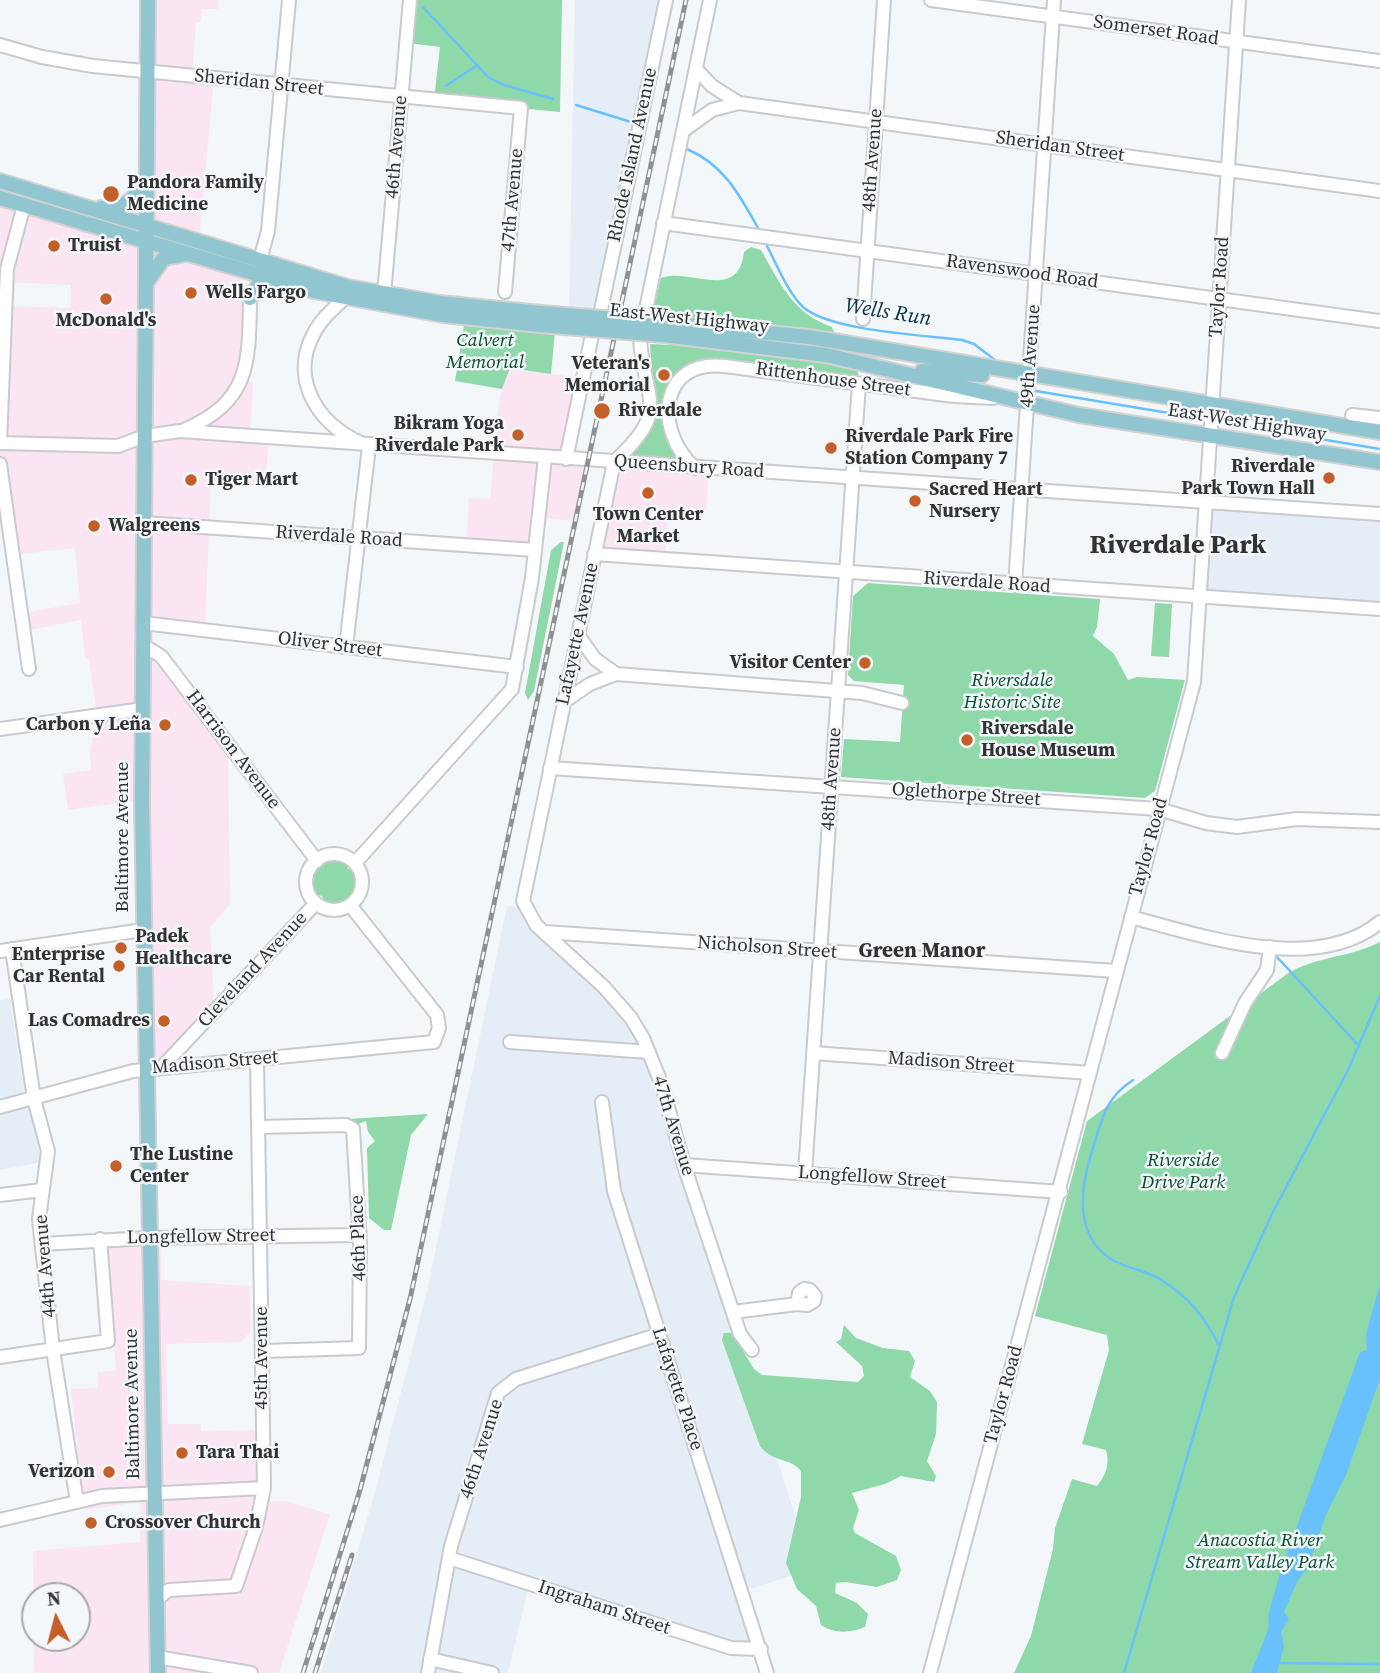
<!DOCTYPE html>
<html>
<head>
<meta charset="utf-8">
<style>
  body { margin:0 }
  #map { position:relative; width:1380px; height:1673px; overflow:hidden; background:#f4f7fa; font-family:"Source Serif 4",serif }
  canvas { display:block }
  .north { position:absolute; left:21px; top:1582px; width:70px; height:70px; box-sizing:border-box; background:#f4f7fa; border:2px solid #a6a8aa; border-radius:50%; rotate:354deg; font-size:19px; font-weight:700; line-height:28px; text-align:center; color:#313233 }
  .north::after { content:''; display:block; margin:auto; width:24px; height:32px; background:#c35f28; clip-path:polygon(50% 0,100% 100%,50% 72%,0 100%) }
</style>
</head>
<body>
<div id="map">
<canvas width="1380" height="1673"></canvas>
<div class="north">N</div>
</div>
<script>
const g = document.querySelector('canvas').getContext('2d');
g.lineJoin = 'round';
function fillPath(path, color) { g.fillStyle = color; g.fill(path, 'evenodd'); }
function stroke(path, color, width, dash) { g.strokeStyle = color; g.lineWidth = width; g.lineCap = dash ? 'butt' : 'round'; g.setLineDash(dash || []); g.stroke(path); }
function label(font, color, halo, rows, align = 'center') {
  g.font = font + ' "Source Serif 4",serif'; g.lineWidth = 5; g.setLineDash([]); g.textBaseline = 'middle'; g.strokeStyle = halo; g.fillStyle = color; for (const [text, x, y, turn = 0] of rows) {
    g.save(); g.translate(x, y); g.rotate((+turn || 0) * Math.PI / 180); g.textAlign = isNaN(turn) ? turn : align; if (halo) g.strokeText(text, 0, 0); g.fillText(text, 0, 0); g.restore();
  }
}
fillPath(new Path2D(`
  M148,0H219L218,9H202L200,23H196L192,76L214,78L199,242L146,226Z
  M0,198L146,240V282L170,255L236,269L248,286L243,378L253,384L250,436L269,438L265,486L211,483L205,630L144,623L143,644L228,743L230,904L210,927L214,1004L159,1062L145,1059L141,800L68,810L63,774L91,770L90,753L97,715L89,659H85L81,620L29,630L27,612L80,603L75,548L13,555L0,464ZM7,282L71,285V308L6,306Z
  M505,368L583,378L566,458L589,460L576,521L538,518L535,550L466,546L469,498L490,499L494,455L491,454Z
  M614,462L709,469L706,514L668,512L665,560L594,554Z
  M105,1246L161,1247V1280L250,1286L251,1331L240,1342L166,1344L168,1424H201V1431L258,1430L256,1502L285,1501L330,1514L279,1673H34L33,1551L140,1542V1502L84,1510L71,1389L98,1388V1372L116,1371ZM35,1596H77V1638H35Z`), '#fce5f2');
fillPath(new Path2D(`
  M575,0H666L601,310L569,307Z
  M1211,508L1367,518L1380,522V603L1205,591Z
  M507,906L524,907L576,959L643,1038L812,1569L741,1592L753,1650L529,1584L508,1673H321L376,1489L427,1291Z
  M10,999L24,1092L43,1162L0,1170V1000Z`), '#e5edf6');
fillPath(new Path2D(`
  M410,0H562L560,112L434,100L440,47L407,43Z
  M751,247L761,250C780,284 794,314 832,327L834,332L665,315L654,306L661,278C690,267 738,303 744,252Z
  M464,325L555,332L551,374L510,368L502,389L455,381Z
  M650,344C718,347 788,355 856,368L859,375L850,379L714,360C680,362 678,389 667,417L695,468L614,462L649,418L643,363H651Z
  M561,542H564L562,552L534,691L528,700L525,693L551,550Z
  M868,583L1100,599L1097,627L1093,636L1114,654L1128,680L1137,677L1185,680L1155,791L1145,798L841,777L844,739L900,742L904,685L854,681L848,675L853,596Z
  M1155,603L1172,604L1169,657L1151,656Z
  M338,858L345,860L348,869L358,873L360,889L350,903L342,907L326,906L322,896L314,894L311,885L315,869L329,859Z
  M1380,942V1673H1014L1031,1636L1053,1549L1055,1528L1072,1479L1097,1486C1106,1475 1110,1464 1106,1450L1082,1444L1109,1350L1107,1335L1035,1316L1087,1121L1287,974C1316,956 1349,958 1380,942Z
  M428,1114L411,1135L391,1230H384L369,1218L367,1148L375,1141L368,1132L366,1121L358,1124L348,1119Z
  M844,1325L856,1338L883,1348L909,1351L915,1361L910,1377L930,1391L937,1402L936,1434L927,1461L936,1476L934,1482L901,1476L885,1484L852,1493L859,1510L853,1528L855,1533L896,1556L901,1570L897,1580L877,1587L845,1582L836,1583L835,1593L857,1603L868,1614L865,1627C851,1633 834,1634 821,1625L816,1606L797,1589L786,1563L801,1497V1471C792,1458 773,1463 760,1446L722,1340L724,1333H732L754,1369L762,1375L858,1382L864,1376L862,1366L836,1342L841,1339Z`), '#8fd8aa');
fillPath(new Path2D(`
  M1380,1284V1379L1346,1475L1326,1515L1307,1569L1298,1580L1284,1612L1289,1619L1281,1632L1284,1646L1277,1673H1251L1268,1630L1269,1612L1281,1570L1360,1352L1367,1350L1366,1334Z`), '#68c1fc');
stroke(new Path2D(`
  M423,7L488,77L504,85L553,99
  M446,86L477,65
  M576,105L631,122
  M687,149C724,165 739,194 758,228
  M767,246C777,265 787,291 803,307C830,331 924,335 962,340L974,344L995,360
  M1036,391L1199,418
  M1231,424L1380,449
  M1277,957L1359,1046
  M1133,1080C1104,1099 1102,1120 1092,1151C1080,1189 1073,1237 1114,1261C1130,1269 1148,1271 1163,1281C1188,1297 1206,1318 1218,1344
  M1278,1663L1380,1664
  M1124,1673L1234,1297L1273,1212L1348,1070L1380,996`), '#68c1fc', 2.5);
const minor = new Path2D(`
  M931,0L1380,61
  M0,45L42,57L93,66L521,108L505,292
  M696,69L712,86L739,103
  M683,131L712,110L739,103L1380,191
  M663,223L1380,321
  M260,260L268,231L289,0
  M384,294L410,0
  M345,298C333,309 320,320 313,335C288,383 323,431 369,446L346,647
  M601,310L666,0
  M645,314L710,0
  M863,319L884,0
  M640,339C644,402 672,409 614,462L523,901L536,925L604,987L631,1018L643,1038L662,1085L684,1165L740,1334L752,1350
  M1352,415L1380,418
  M184,430C251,401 249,362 250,298
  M0,443L118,446L145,436L180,431L1380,514
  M0,443L7,269L24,205
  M566,459L592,335
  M0,464L29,669
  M695,468C653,431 659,358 725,366L954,396L993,398
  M144,523L535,550
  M594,554L1380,609
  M1015,585L1054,0
  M143,623L517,667
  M578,635L595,659L616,674L862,693L902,703
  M143,645L161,656L317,861
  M565,701L590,684L616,674
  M0,729L143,709
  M550,768L1159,809L1206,823L1237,827L1297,819L1380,822
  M306 882a28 28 0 1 1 56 0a28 28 0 1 1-56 0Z
  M355,863L512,689L532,578L545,457
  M1131,917C1202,936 1316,975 1380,922
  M545,932L1116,971
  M12,949L34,1099L48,1151L39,1219L53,1350L77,1502
  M0,951L143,930
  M510,1042L649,1052
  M813,1053L1090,1073
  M1222,1053L1245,1003L1267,970L1270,947
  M162,1067L316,903
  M602,1102L614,1191L767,1673
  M0,1107L133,1071L434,1042L439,1028L437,1015L350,905
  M259,1127L346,1125L353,1129L360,1243L359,1348L262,1351
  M684,1165L1061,1192
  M805,1173L859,384
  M0,1195L42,1190
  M42,1244L149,1238L359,1235
  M733,1312L797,1304L799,1293L804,1289L810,1290L815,1296L814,1301L807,1305L797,1304
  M0,1357L108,1341L100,1239
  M0,1520L102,1496L264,1488
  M449,1558L731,1648L761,1649
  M156,1600L169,1590L236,1586L256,1527L264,1488L257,1059
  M157,1657L251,1673
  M430,1659L492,1673
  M428,1673L451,1546L498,1393L516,1379L660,1334
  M930,1673L1194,682L1239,0`);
const major = new Path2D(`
  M148,0L142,804L158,1673
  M0,181L348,287L440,303L541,313
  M0,198L314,291L443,315L540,325
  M101,208C124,209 135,201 144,180
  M146,283L164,258L185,254
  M250,298L259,284L275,282
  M666,323L809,337L1380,432
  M663,335L826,355L1079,415L1380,462
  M922,371L982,375`);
stroke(minor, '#c8cacd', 16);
stroke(major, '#d2d2d2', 18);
stroke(minor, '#fff', 12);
stroke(major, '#91c6d1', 14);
const rail = new Path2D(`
  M303,1673L360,1490L410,1299L686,0
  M315,1673L352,1555`);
stroke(rail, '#8e9092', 5);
stroke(rail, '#f4f7fa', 2.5, [8]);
const majorBridge = new Path2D(`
  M541,313L666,323
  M540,325L663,335`);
stroke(majorBridge, '#d2d2d2', 18, []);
stroke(majorBridge, '#91c6d1', 14);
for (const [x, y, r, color] of [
  [111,194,9,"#c35f28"],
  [54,246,7,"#c35f28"],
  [191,293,7,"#c35f28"],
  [106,299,7,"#c35f28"],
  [664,375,7,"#c35f28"],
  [602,411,9,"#c35f28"],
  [518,435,7,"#c35f28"],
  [831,448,7,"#c35f28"],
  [1329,478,7,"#c35f28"],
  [191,480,7,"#c35f28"],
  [648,493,7,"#c35f28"],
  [915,501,7,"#c35f28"],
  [94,526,7,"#c35f28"],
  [865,663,7,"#c35f28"],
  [165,725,7,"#c35f28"],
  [967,740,7,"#c35f28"],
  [121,948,7,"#c35f28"],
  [119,966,7,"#c35f28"],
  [164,1021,7,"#c35f28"],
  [116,1166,7,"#c35f28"],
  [182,1453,7,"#c35f28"],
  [109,1472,7,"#c35f28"],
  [91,1523,7,"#c35f28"]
]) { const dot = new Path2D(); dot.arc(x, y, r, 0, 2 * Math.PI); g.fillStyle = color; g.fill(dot); stroke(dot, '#f4f7fa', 2.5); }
label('19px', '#313233', '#f4f7fa', [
  ["Somerset Road",1156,31,8],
  ["Sheridan Street",259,83,6],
  ["46th Avenue",397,147,-85],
  ["Sheridan Street",1060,147,8],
  ["Rhode Island Avenue",633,155,-78],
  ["48th Avenue",873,160,-86],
  ["47th Avenue",513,200,-85],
  ["Ravenswood Road",1022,272,8],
  ["Taylor Road",1220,287,-86],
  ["East-West Highway",689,319,6],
  ["49th Avenue",1031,356,-86],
  ["Rittenhouse Street",833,380,8],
  ["East-West Highway",1247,423,9],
  ["Queensbury Road",689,467,4],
  ["Riverdale Road",339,537,4],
  ["Riverdale Road",987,583,4],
  ["Lafayette Avenue",578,634,-78],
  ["Oliver Street",330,645,7],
  ["Harrison Avenue",233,750,53],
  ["48th Avenue",832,779,-86],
  ["Oglethorpe Street",966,795,4],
  ["Baltimore Avenue",123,837,-90],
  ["Taylor Road",1149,847,-75],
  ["Nicholson Street",767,948,4],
  ["Cleveland Avenue",253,970,-47],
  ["Madison Street",215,1063,-5],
  ["Madison Street",951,1063,4],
  ["47th Avenue",673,1126,73],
  ["Longfellow Street",872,1178,4],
  ["Longfellow Street",201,1237,-1],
  ["46th Place",359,1238,-92],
  ["44th Avenue",46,1266,-95],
  ["45th Avenue",262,1358,-90],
  ["Lafayette Place",677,1389,72],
  ["Taylor Road",1004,1395,-75],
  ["Baltimore Avenue",133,1404,-91],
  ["46th Avenue",482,1449,-72],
  ["Ingraham Street",604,1608,18]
]);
label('bold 19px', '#313233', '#f4f7fa', [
  ["Pandora Family",127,183],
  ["Medicine",127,205],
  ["Truist",68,246],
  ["Wells Fargo",205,293],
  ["McDonald's",106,321,"center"],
  ["Veteran's",650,364,"right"],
  ["Memorial",650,386,"right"],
  ["Riverdale",618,411],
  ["Bikram Yoga",504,424,"right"],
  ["Riverdale Park",504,446,"right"],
  ["Riverdale Park Fire",845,437],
  ["Station Company 7",845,459],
  ["Riverdale",1315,467,"right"],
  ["Park Town Hall",1315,489,"right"],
  ["Tiger Mart",205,480],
  ["Sacred Heart",929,490],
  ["Nursery",929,512],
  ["Town Center",648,515,"center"],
  ["Market",648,537,"center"],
  ["Walgreens",108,526],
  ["Visitor Center",851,663,"right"],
  ["Carbon y Leña",151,725,"right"],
  ["Riversdale",981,729],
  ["House Museum",981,751],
  ["Padek",135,937],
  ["Healthcare",135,959],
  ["Enterprise",105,955,"right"],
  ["Car Rental",105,977,"right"],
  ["Las Comadres",150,1021,"right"],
  ["The Lustine",130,1155],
  ["Center",130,1177],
  ["Tara Thai",196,1453],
  ["Verizon",95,1472,"right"],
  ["Crossover Church",105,1523]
], 'left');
label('italic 19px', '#004d2a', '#f4f7fa', [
  ["Calvert",485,341],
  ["Memorial",485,363],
  ["Riversdale",1012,681],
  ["Historic Site",1012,703],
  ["Riverside",1183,1161],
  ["Drive Park",1183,1183],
  ["Anacostia River",1260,1541],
  ["Stream Valley Park",1260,1563]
]);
label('italic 21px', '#062e45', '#f4f7fa', [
  ["Wells Run",888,313,9]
]);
label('bold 21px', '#313233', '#f4f7fa', [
  ["Green Manor",922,952]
]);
label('bold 26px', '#313233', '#f4f7fa', [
  ["Riverdale Park",1178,546]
]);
</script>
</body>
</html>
